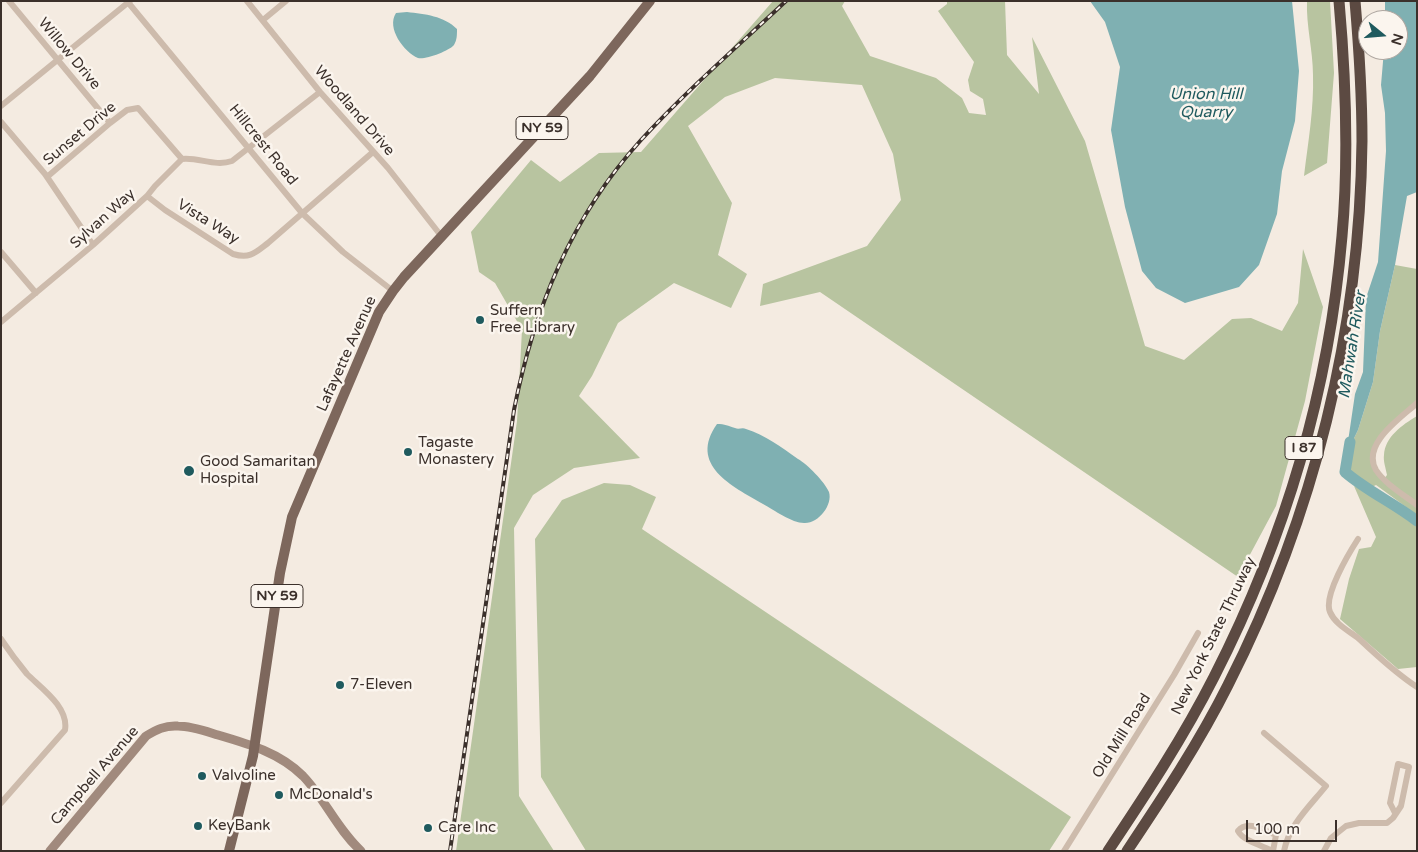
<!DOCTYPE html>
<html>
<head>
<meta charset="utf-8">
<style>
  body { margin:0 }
  #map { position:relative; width:1418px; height:852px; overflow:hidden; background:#f4ebe1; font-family:"Varela Round",sans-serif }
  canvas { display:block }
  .frame { position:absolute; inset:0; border:2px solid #3b302b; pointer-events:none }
  .north { position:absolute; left:1358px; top:10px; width:50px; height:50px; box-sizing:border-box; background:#fbf5ee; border:1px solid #aea6a0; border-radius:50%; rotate:107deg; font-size:14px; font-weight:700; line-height:20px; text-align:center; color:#3b302b }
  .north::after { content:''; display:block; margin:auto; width:18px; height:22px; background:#1f5a5e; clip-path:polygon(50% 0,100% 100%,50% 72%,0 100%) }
  .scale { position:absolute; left:1246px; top:820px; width:91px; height:22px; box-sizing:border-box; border:2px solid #3b302b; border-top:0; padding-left:6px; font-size:15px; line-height:18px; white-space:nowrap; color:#3b302b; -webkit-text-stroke:4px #fbf5ee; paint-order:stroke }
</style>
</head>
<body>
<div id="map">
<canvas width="1418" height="852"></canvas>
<div class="frame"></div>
<div class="north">N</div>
<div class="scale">100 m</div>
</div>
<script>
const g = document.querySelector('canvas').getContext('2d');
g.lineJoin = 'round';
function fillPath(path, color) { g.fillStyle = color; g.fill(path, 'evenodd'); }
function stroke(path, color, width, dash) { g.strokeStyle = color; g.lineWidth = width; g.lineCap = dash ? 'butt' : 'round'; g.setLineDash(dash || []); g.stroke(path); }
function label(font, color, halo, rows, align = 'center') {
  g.font = font + ' "Varela Round",sans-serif'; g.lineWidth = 5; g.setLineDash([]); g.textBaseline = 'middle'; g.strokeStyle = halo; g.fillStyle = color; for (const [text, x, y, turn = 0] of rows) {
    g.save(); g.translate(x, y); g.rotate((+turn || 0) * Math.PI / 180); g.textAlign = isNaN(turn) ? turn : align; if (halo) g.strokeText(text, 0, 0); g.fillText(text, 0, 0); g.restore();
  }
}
fillPath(new Path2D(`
  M773,1H845L842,6L870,56L936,78L962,98L969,113L986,115L983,99L970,91L968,80L974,62L938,11L947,4V1H1005L1007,55L1039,94L1032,37L1085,141L1145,346L1184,360L1232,319L1251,318L1282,331L1298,303L1303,249L1323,307L1305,401L1276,506L1238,577L820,292L760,306L763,284L867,246L901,200L893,154L862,85L775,78L725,97L688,126L732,203L718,255L747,274L731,308L674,283L618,323L592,376L579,396L640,458L574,468L533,495L514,528L519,796L554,851H456L517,421L522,330L495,283L479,272L471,232L531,160L560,182L599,153L641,152Z
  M1307,1H1330L1334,73L1327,163L1304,176C1308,143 1314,109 1313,75C1313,50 1306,26 1307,1Z
  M1395,265L1417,269V403L1379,439L1373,460L1384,479L1387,475C1386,469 1383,461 1384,455C1385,437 1402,425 1417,416V515L1376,485L1368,489L1357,482L1345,472L1346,455L1358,430L1373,382L1380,331Z
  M604,483L630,485L656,497L642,529L1071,817L1049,851H586L541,777L535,539L562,500Z
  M1354,486L1375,496L1417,527V667L1398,669L1340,619L1349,579L1359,549L1371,547L1376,537Z`), '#b8c4a0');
fillPath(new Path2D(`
  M1090,1H1292L1299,71L1295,121L1282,171L1277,214L1259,265L1239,287L1185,303L1156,288L1142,271L1125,207L1111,130L1120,67L1105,22Z
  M1385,1H1417V192L1407,196L1395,265L1380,331L1373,382L1358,430L1346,455L1355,394L1363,372L1366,298L1378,262L1386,151L1385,113L1381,85L1384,50H1398V20H1385Z
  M407,12C425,14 444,16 457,29C457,35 457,40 454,45C449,51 425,60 418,58C404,52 386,28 396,13Z
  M717,424C725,424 728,426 735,428C739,430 742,427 746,429C765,435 781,447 798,459C807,464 825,482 829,492C833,505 818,524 804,523C792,523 774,510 763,504C732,486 688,465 717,424Z`), '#7fb0b2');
stroke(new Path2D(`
  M1350,442L1345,472C1367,491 1394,503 1417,521`), '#7fb0b2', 11);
stroke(new Path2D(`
  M9,1L110,123
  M127,1L302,213L343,252L393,291
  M247,1L320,92L388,168L442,237
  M263,20L286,1
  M1,106L130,1
  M1,122L45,174L93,245
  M182,159C199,157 215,167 232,161L320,92
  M47,177L110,123L127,110L138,108L182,159
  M147,196L165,210L233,254C250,259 255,253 268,243L373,152
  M1,252L36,293
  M1,322L93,245L147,196L155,186L182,159
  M1417,403C1401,418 1361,444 1376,470C1385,484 1404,495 1417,505
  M1358,539C1349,553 1323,596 1330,612C1335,624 1349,631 1358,638C1378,656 1394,672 1417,687
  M1,639C9,651 18,663 27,674C41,688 69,707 65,730L1,803
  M1264,733L1326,786C1310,806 1289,825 1284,851
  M1064,851L1174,675L1198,633
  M1273,851L1276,835C1265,831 1248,819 1238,831C1243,841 1263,846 1273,851
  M1324,851L1331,838L1346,826L1359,823H1387L1393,818L1401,806L1409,767L1398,764L1390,803L1395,813`), '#cdbbac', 6);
stroke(new Path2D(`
  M50,851L146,736C156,730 165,725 178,726C191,726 205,731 218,735C249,744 280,753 303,776C325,799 337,829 361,851`), '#a18a7d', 9);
stroke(new Path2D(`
  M229,851L253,756L280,573L292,517L379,312L393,291L404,277L590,76L650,1`), '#7d675c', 10);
stroke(new Path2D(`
  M1108,851C1146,794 1183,738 1214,677C1284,540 1329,390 1342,236C1349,158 1346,80 1339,1
  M1127,851C1163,797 1199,743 1228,685C1314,516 1360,331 1362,141C1362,95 1359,48 1355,1`), '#5c4a42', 11);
const rail = new Path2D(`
  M450,851L514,410C534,309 571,217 641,140C686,91 737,47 786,1`);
stroke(rail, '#3b302b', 4);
stroke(rail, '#fbf5ee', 2, [5.5]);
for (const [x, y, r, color] of [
  [480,320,5,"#1f5a5e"],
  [408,452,5,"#1f5a5e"],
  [189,471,6,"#1f5a5e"],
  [340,685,5,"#1f5a5e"],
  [202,776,5,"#1f5a5e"],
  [279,795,5,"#1f5a5e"],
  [198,826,5,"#1f5a5e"],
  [428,828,5,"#1f5a5e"]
]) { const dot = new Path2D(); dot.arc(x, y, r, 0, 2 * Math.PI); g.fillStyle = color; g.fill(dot); stroke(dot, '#fbf5ee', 2); }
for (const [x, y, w] of [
  [542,128,52],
  [1304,448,38],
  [277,596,52]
]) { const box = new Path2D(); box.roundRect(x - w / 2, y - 11.5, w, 23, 4); g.fillStyle = '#fbf5ee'; g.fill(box); stroke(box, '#3b302b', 1); }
label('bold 14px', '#3b302b', null, [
  ["NY 59",542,128],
  ["I 87",1304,448],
  ["NY 59",277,596]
]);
label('15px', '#3b302b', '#fbf5ee', [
  ["Willow Drive",69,54,50],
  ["Woodland Drive",354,111,49],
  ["Sunset Drive",80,134,-40],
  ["Hillcrest Road",263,145,51],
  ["Sylvan Way",103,219,-42],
  ["Vista Way",208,222,32],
  ["Lafayette Avenue",347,354,-66],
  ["New York State Thruway",1214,636,-64],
  ["Old Mill Road",1122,736,-58],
  ["Campbell Avenue",95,776,-49]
]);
label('15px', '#3b302b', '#fbf5ee', [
  ["Suffern",490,311],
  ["Free Library",490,328],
  ["Tagaste",418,443],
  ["Monastery",418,460],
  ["Good Samaritan",200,462],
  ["Hospital",200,479],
  ["7-Eleven",350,685],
  ["Valvoline",212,776],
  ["McDonald's",289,795],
  ["KeyBank",208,826],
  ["Care Inc",438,828]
], 'left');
label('italic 16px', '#1f5a5e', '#fbf5ee', [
  ["Union Hill",1206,95],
  ["Quarry",1206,113],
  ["Mahwah River",1353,345,-81]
]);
</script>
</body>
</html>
